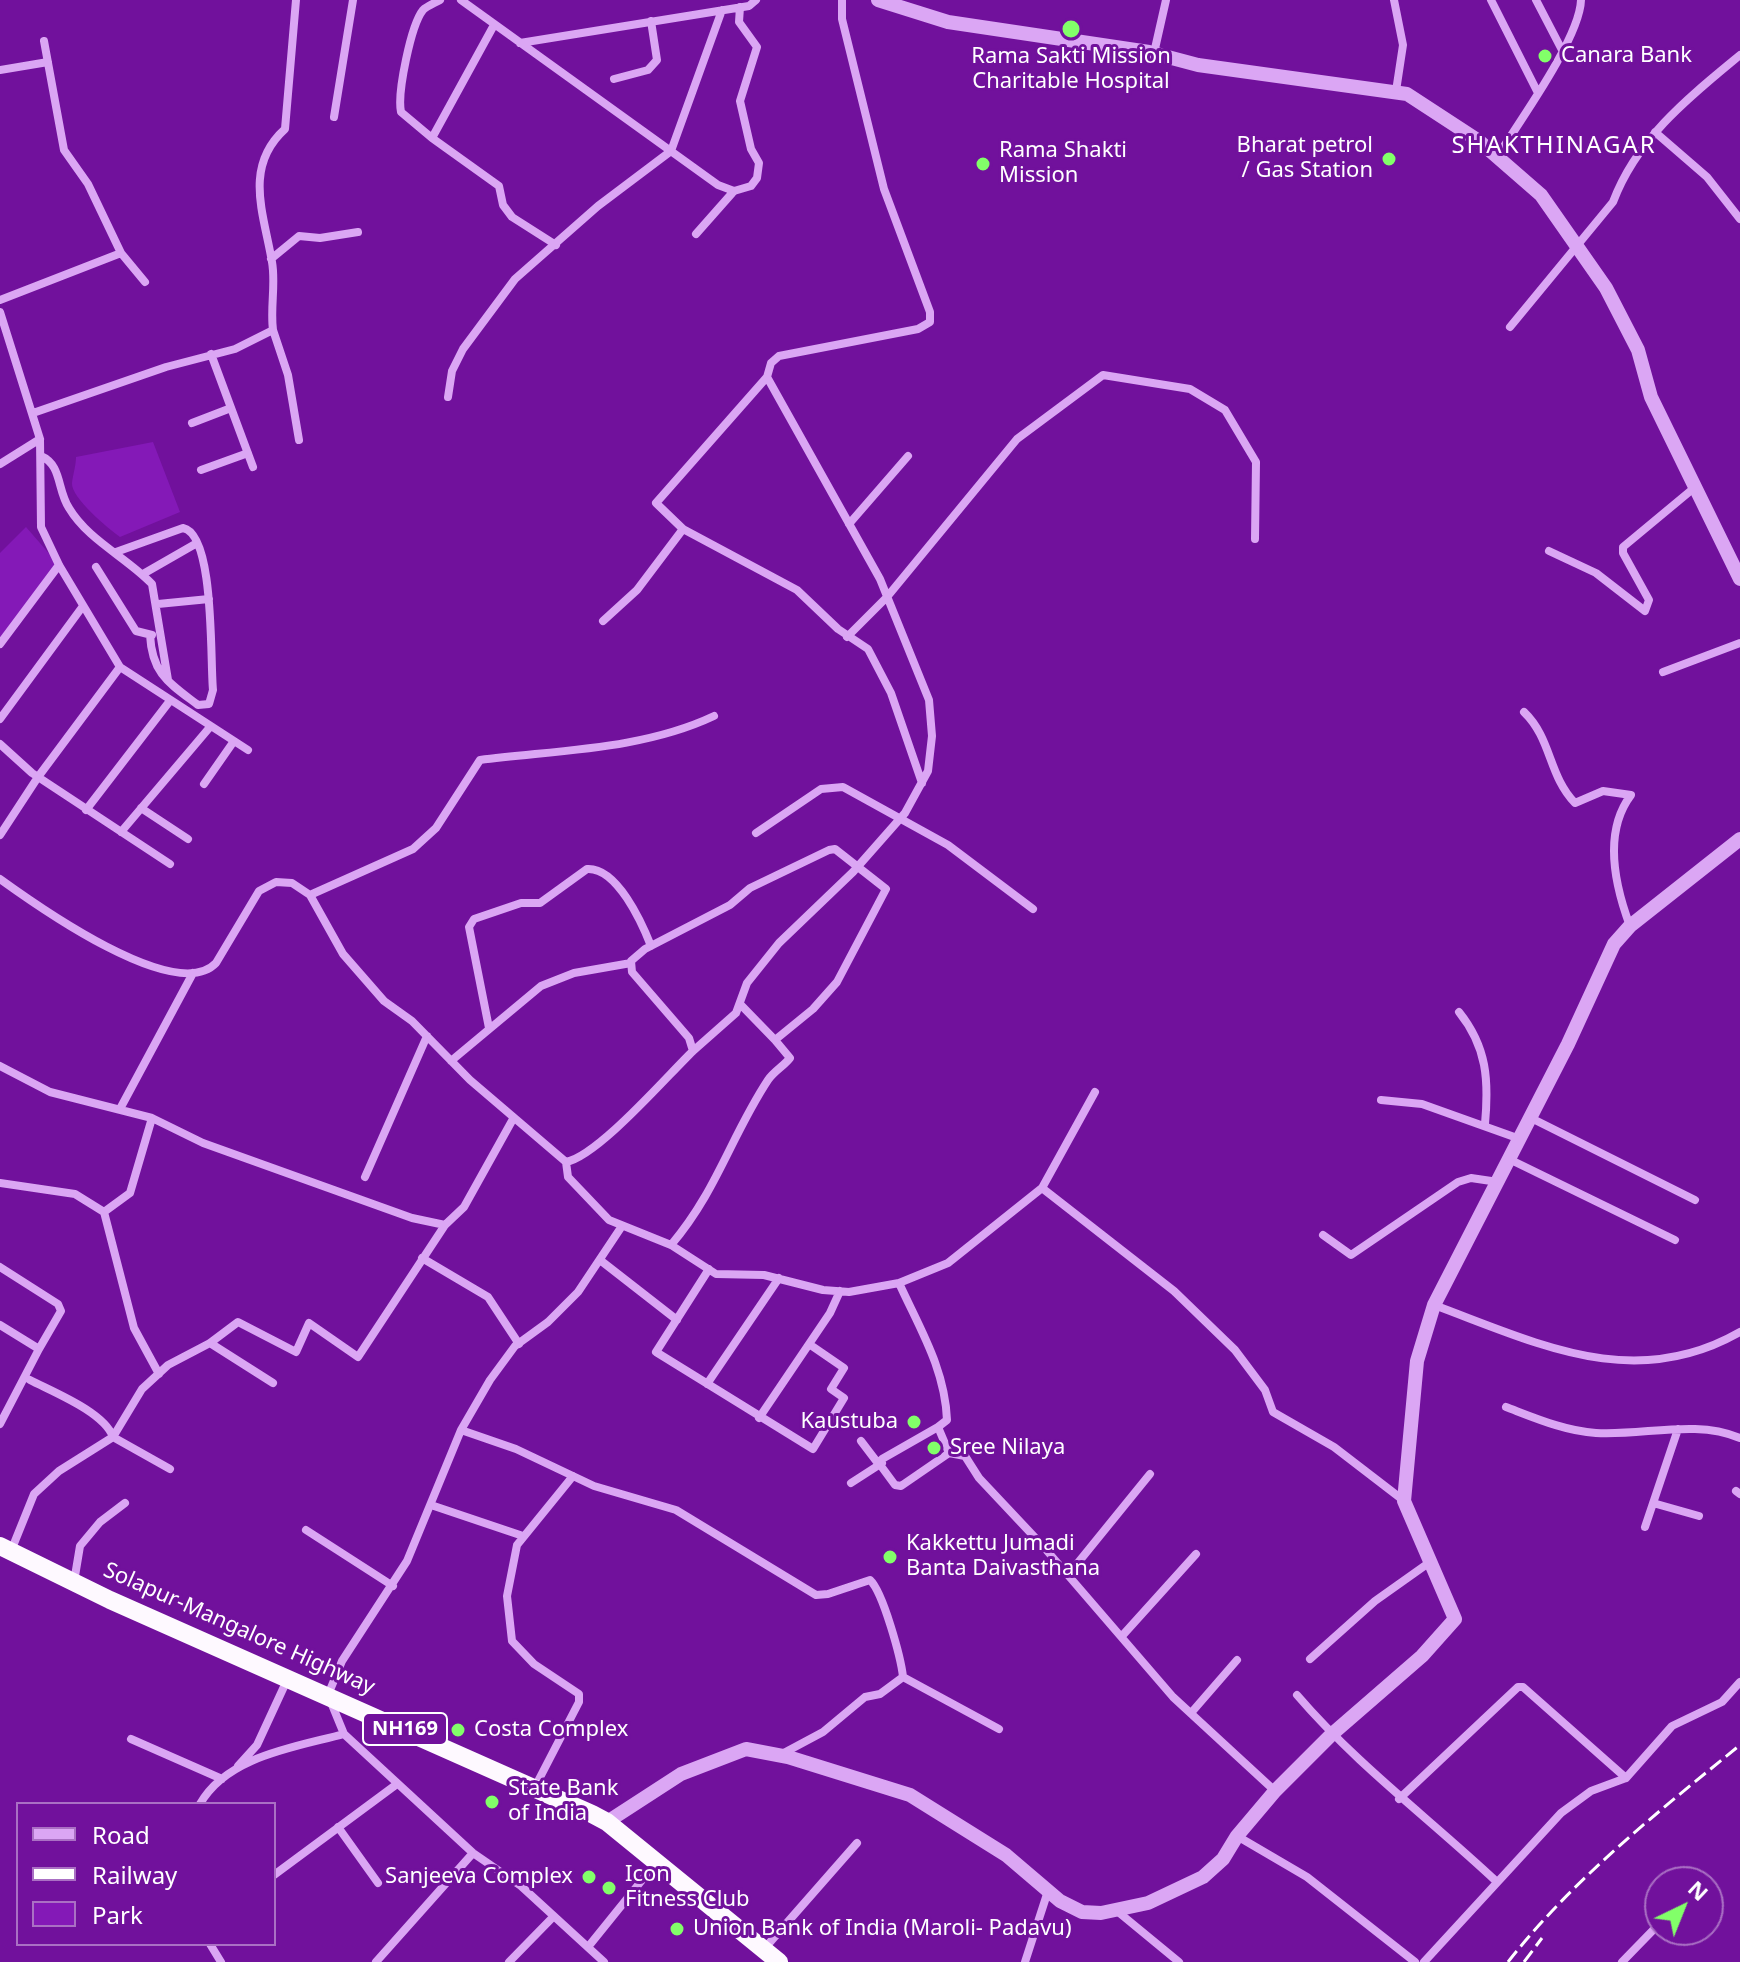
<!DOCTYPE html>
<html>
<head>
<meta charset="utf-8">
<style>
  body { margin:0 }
  #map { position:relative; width:1740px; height:1962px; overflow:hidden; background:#71119c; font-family:"Noto Sans",sans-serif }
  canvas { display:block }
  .legend { position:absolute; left:16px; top:1802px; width:260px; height:144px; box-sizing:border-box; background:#71119c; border:2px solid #aa70c4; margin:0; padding:10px 14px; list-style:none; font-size:24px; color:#fff }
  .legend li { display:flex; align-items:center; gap:16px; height:40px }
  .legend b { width:40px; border:2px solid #aa70c4 }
  .north { position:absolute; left:1644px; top:1866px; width:80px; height:80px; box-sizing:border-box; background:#71119c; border:2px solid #aa70c4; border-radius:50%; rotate:43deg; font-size:22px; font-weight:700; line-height:32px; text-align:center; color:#fff }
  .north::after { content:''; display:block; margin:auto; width:28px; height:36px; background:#82ff69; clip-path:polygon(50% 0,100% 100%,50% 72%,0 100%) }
</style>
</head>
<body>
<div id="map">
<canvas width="1740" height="1962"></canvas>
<ul class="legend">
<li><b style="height:10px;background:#dba6f4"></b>Road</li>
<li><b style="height:10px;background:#fff"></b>Railway</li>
<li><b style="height:22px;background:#8419b7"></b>Park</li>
</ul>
<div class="north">N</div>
</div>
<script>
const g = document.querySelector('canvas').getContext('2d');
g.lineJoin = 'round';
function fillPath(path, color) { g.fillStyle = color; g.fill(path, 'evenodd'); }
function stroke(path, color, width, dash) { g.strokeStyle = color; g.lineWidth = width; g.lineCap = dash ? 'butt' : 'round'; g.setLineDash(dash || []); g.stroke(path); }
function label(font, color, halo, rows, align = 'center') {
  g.font = font + ' "Noto Sans",sans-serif'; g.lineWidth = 6; g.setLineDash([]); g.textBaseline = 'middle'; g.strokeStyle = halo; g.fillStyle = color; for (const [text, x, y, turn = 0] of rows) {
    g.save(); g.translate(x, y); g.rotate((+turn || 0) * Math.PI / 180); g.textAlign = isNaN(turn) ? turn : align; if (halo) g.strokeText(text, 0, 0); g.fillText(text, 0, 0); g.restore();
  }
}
fillPath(new Path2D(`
  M153,442L180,512L120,537C108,528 71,498 72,483C73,474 76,466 76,457Z
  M26,527L59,565L0,642V553Z`), '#8419b7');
stroke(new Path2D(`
  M461,0L718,185L734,191
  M1394,0L1403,45L1396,91
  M1491,0L1537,91
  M1536,0L1562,50
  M494,25L432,138L499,186L503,205L512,217L556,245
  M44,41L64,150L88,184L121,253L145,282
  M520,43L749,6L756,0
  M1154,53L1166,0
  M0,70L48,62
  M614,79L648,70L657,60L651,21
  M334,117L353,0
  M1655,132L1707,177L1740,219
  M432,138L401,112C397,93 411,25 423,10C427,6 435,3 440,0
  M1497,157C1519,122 1580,38 1581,0
  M696,234L734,191L751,186L757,178L759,163L751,149L740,101L757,47L739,22L740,7
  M271,259L299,236L320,238L358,232
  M0,300L121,253
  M0,312L40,439L41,527L59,565L120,667L248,750
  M1510,327L1613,202C1637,138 1689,97 1740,55
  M273,330L288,375L299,440
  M211,354L253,467
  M767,377L656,503L683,529L797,590L838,629L868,649L891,693L922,783
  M448,397L452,371L463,349L515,279L598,206L671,151L722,10
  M33,413L166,367L235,349L273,330C270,308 276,284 272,262C264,214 243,167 285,129L296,0
  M192,423L231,408
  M41,456C62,465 57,490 69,508C88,540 126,557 152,584L168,680
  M0,464L40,439
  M201,470L248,453
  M849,524L908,456
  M1549,551L1596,573L1645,611L1649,600L1623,553V547L1694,488
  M116,552L183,528C215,534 210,661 213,690L209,704L198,705C169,683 152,674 150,635
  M96,567L136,631L152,635
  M143,574L197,543
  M158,604L209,599
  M603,621L637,590L683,529
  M847,637L887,597L1017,439L1103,375L1190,389L1225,410L1256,462L1255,539
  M0,644L59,565
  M1663,672L1740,643
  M1524,712C1552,739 1548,775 1575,803L1603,791L1631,795C1603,832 1615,886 1630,926
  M0,719L83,606
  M0,744L32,773L170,864
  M204,784L234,741
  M141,808L188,839
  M86,810L169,702
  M121,832L210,727
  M756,833L821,789L843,787L948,845L1033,909
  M0,835L38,777L120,667
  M0,879C36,905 176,1005 216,963L259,891L276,882L292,883L310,895L343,954L384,1001L412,1021L470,1080L566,1162C598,1156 666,1077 693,1051L689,1038L632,972L631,961L645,949L730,905L750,888L829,850L835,849L886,889L837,982L813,1009L775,1040L741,1005
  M310,895L413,849L436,828L480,760C557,750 642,750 714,716
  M1459,1012C1487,1047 1489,1080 1485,1124
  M489,1028L469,927L474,919L521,903H540L587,869C617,867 642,923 651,946
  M693,1051L736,1013L747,983L779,943L853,872L905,813L928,771L932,736L929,700L880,579L767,377L771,363L779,356L918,329L930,322V312L884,189L842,19V0
  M451,1061L541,986L574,973L631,963
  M0,1066L50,1092L152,1118L203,1143L412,1218L445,1225
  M1381,1100L1422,1104L1520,1139
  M121,1107L193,973
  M1531,1118L1695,1200
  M1511,1160L1675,1240
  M566,1162L568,1177L609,1220L671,1245L716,1274L764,1275L823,1290L849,1292L899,1283L948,1263L1042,1188L1174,1291L1235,1350L1265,1390L1273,1412L1334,1447L1403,1500
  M365,1177L427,1036
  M0,1183L75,1194L104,1212L134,1328L159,1374
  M1042,1188L1095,1092
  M104,1212L130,1193L152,1118
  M1323,1235L1351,1255L1458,1182L1471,1178L1498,1182
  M671,1245C717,1191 731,1136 768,1080C774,1071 784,1066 790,1058L775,1040
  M422,1258L488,1297L519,1344
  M600,1260L677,1320
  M0,1267L58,1304L61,1311L39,1349L0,1325
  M709,1269L656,1352L813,1449L844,1398L831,1389L844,1368L809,1344
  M899,1283C920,1329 945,1369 947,1420L938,1427L949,1453L965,1456L979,1478L1042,1545L1173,1697L1275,1791
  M1434,1305C1537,1343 1634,1393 1740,1332
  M210,1343L273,1383
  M30,1380C53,1392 104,1412 113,1437L170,1469
  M707,1384L779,1278
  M1506,1407C1535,1418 1565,1431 1596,1433C1644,1436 1695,1419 1740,1438
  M759,1418L830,1313L840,1291
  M0,1424L39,1349
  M938,1427L882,1459L881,1466L895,1485L901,1486L949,1453
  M461,1430L516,1449L594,1486L676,1510L816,1595L828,1594L870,1580C883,1592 901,1658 903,1677L880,1694L865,1697L823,1732L780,1755
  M861,1441L877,1462
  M851,1483L882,1463
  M1736,1491L1740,1494
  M1653,1503L1699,1516
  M431,1505L523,1536
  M1645,1527L1678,1429
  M306,1530L393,1586
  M11,1551L34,1494L59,1471L113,1437L142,1389L168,1365L210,1343L238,1322L296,1352L309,1323L358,1357L445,1225L464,1207L513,1119
  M1068,1575L1150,1474
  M74,1582L80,1546L100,1522L125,1503
  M1122,1636L1196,1554
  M1310,1659L1375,1601L1430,1562
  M903,1677L999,1729
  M1297,1695C1357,1765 1430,1819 1497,1882
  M1191,1713L1237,1660
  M131,1739L222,1779
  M238,1766L257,1745L288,1678
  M535,1787L579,1702V1694L534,1664L512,1641L507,1596L517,1545L573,1476
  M1399,1799L1518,1687H1523L1626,1778
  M200,1804C227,1756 296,1747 344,1734
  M338,1827L378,1883
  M1237,1836L1307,1877L1415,1962
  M274,1875L397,1784
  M1117,1911L1179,1962
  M210,1944L221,1962
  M588,1947L655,1864
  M764,1949L857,1843
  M376,1962L473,1853
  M509,1962L554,1916
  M604,1962L521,1886L473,1853L344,1734L328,1695L342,1661L407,1561L461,1430L490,1380L515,1346L548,1322L578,1292L622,1226
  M1025,1962L1048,1891
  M1424,1962L1561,1813L1591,1791L1626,1778L1672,1726L1722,1702L1740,1682
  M1622,1962L1660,1923`), '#dba6f4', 8);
stroke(new Path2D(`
  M878,0L948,22L1149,52L1198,65L1407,94L1479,141L1541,195L1606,288L1638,350L1651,397L1740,579
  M607,1822L681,1774L746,1749L788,1757L910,1795L1006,1855L1060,1901L1082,1912L1101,1913L1148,1903L1203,1877L1223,1859L1237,1836L1275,1791L1331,1735L1422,1656L1455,1619L1404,1501L1417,1361L1434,1305L1568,1044L1614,944L1630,926L1740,839`), '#dba6f4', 14);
stroke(new Path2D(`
  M0,1546L110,1600L592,1814L607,1822L779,1962`), '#fef9ff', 18);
stroke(new Path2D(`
  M1508,1962C1574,1878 1658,1812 1740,1745
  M1524,1962L1542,1938`), '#fff', 3, [14, 6]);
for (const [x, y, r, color] of [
  [1071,29,10,"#82ff69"],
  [1545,56,8,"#82ff69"],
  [1389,159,8,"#82ff69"],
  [983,164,8,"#82ff69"],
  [914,1422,8,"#82ff69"],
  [934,1448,8,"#82ff69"],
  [890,1557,8,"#82ff69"],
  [458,1730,8,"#82ff69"],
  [492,1802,8,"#82ff69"],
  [589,1877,8,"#82ff69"],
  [609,1888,8,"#82ff69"],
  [677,1929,8,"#82ff69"]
]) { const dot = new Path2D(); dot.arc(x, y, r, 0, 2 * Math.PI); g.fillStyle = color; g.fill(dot); stroke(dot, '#71119c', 3); }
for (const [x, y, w] of [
  [405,1729,84]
]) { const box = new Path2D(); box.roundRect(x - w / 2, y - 16, w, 32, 6); g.fillStyle = '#71119c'; g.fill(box); stroke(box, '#fff', 2); }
label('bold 20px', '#fff', null, [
  ["NH169",405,1729]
]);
label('22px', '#fff', '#71119c', [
  ["Canara Bank",1561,56],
  ["Rama Sakti Mission",1071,57,"center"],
  ["Charitable Hospital",1071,82,"center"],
  ["Bharat petrol",1373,146,"right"],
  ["/ Gas Station",1373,171,"right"],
  ["Rama Shakti",999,151],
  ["Mission",999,176],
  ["Kaustuba",898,1422,"right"],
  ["Sree Nilaya",950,1448],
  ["Kakkettu Jumadi",906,1544],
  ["Banta Daivasthana",906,1569],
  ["Costa Complex",474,1730],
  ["State Bank",508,1789],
  ["of India",508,1814],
  ["Icon",625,1875],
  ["Fitness Club",625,1900],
  ["Sanjeeva Complex",573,1877,"right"],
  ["Union Bank of India (Maroli- Padavu)",693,1929]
], 'left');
label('22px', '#fff', '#71119c', [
  ["Solapur-Mangalore Highway",239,1629,24]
]);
g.letterSpacing = '2px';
label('24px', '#fff', '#71119c', [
  ["SHAKTHINAGAR",1554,146]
]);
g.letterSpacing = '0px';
</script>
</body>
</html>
